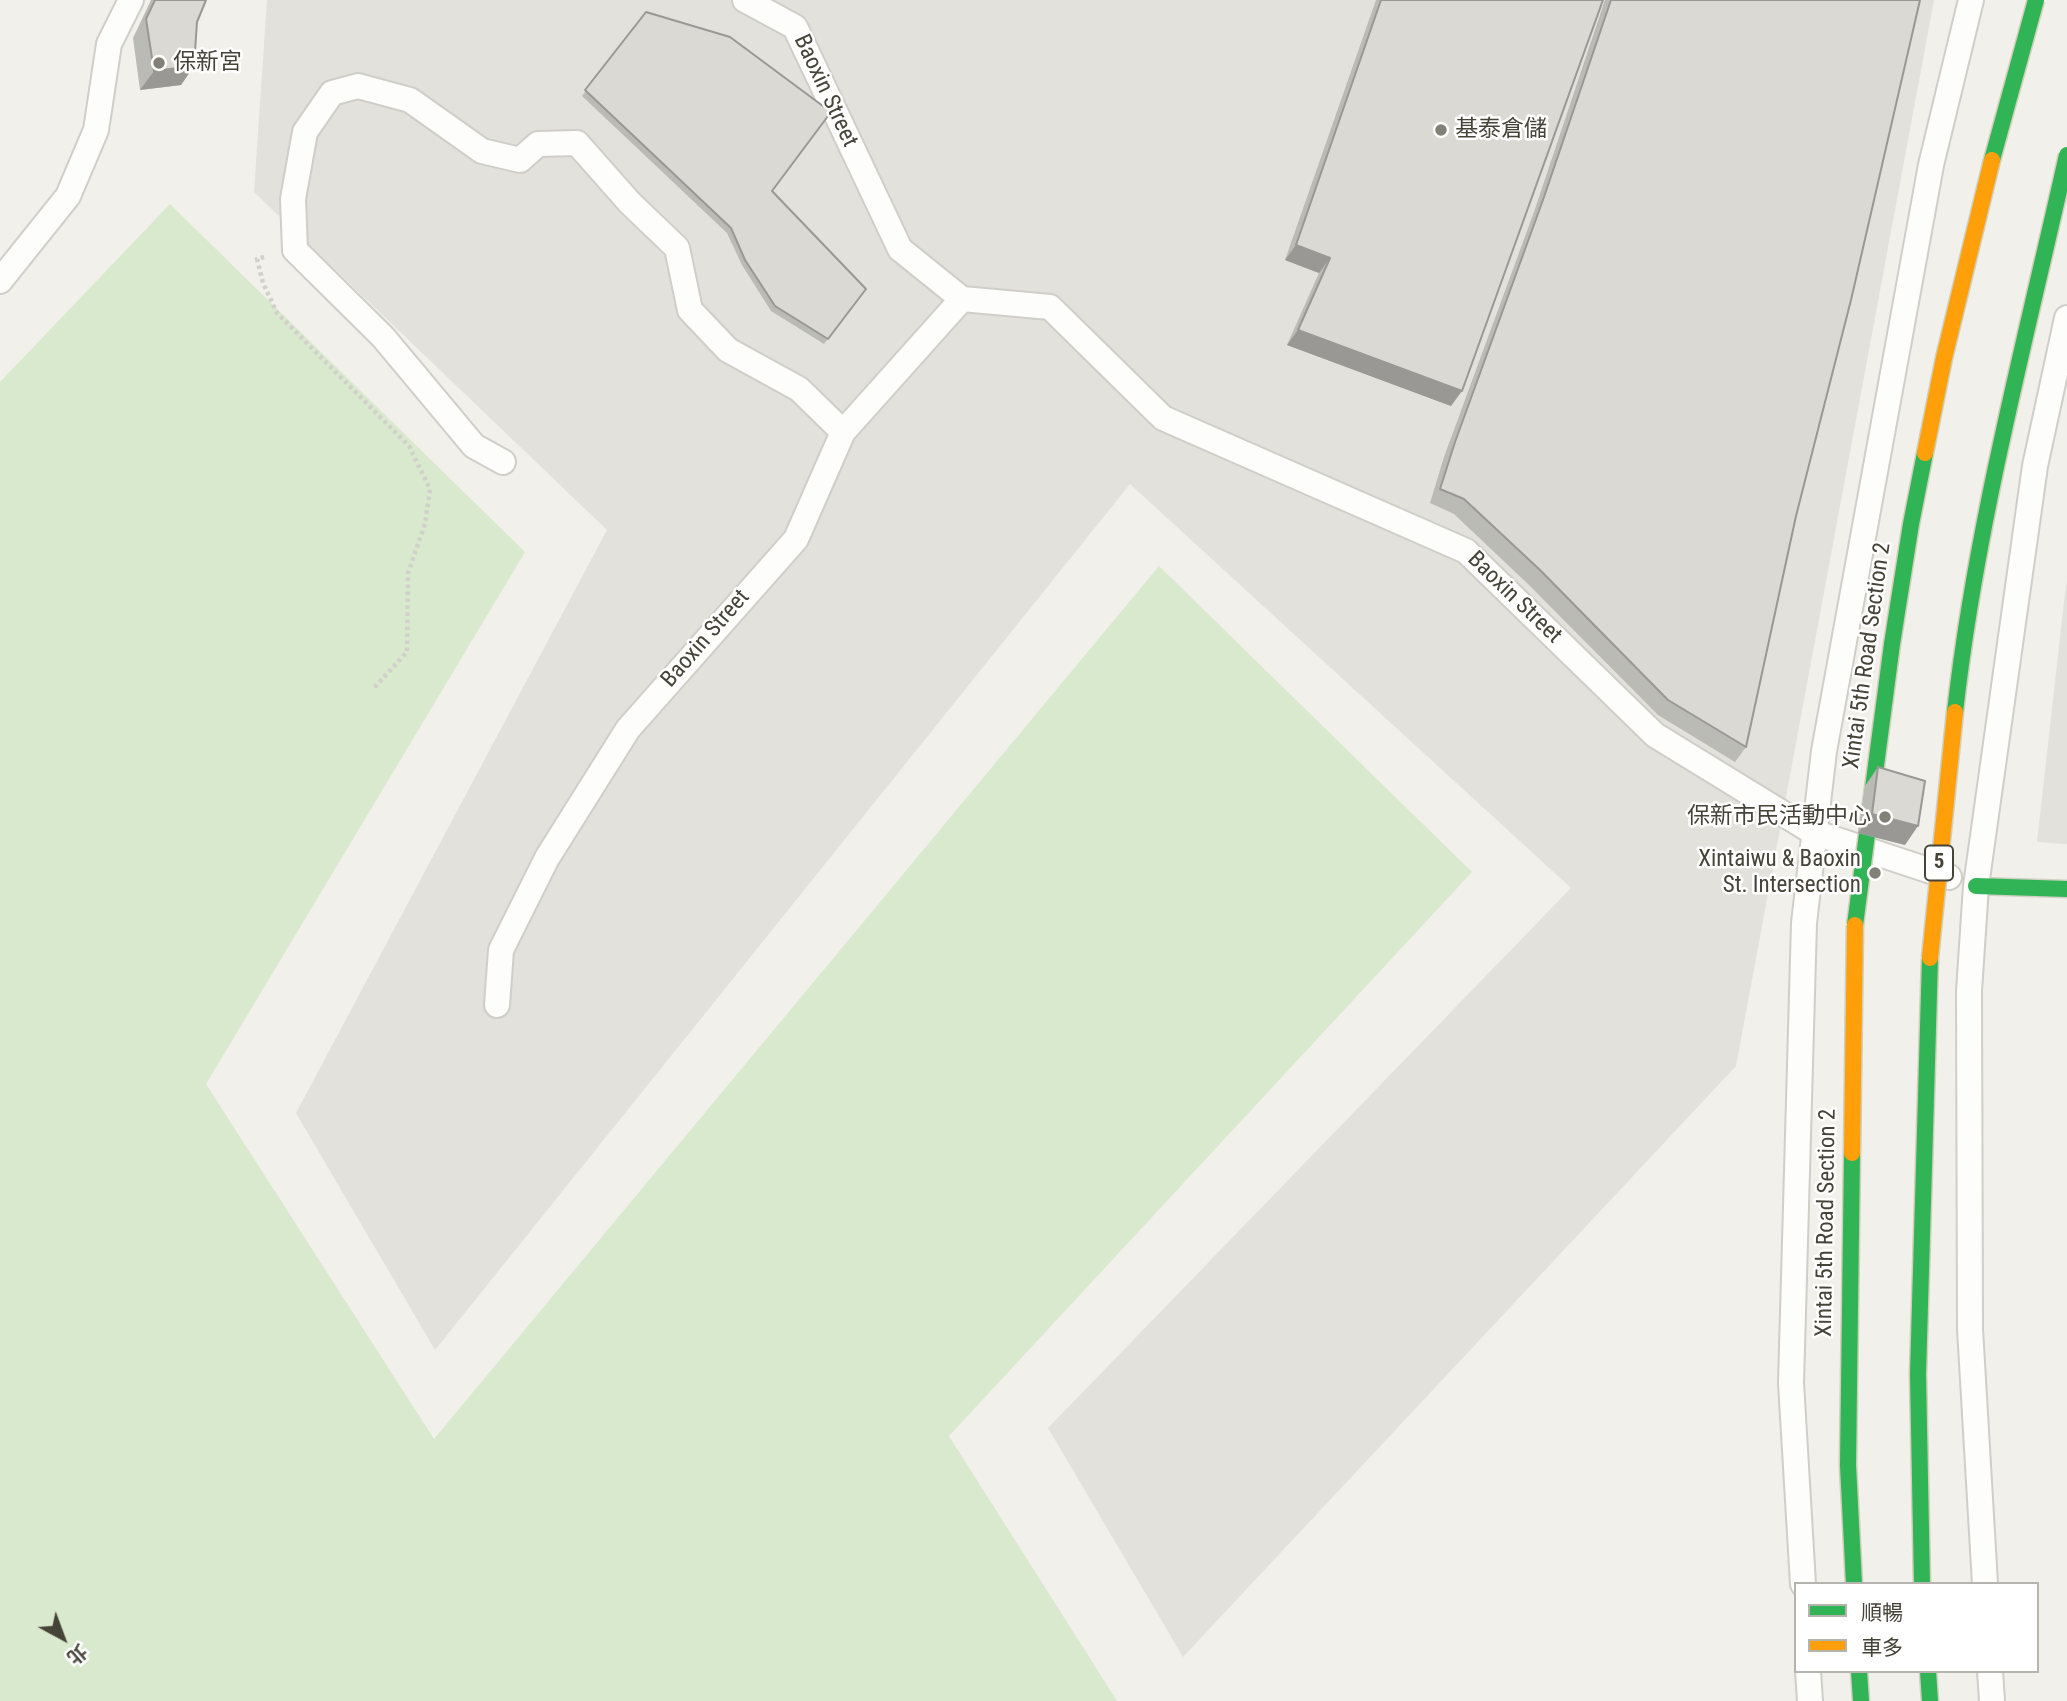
<!DOCTYPE html>
<html>
<head>
<meta charset="utf-8">
<style>
  body { margin:0 }
  #map { position:relative; width:2067px; height:1701px; overflow:hidden; background:#f1f0eb; font-family:"Roboto Condensed","Noto Sans TC",sans-serif }
  canvas { display:block }
  .legend { position:absolute; left:1794px; top:1582px; width:245px; height:91px; box-sizing:border-box; background:#fff; border:2px solid #b5b4af; margin:0; padding:9px 12px; list-style:none; font-size:21px; color:#464338 }
  .legend li { display:flex; align-items:center; gap:14px; height:35px }
  .legend b { width:35px; border:2px solid #b5b4af }
  .north { position:absolute; left:28px; top:1603px; width:70px; height:70px; -webkit-text-stroke:5px #fff; paint-order:stroke; rotate:139deg; font-size:19px; font-weight:700; line-height:28px; text-align:center; color:#464338 }
  .north::after { content:''; display:block; margin:auto; width:24px; height:32px; background:#464338; clip-path:polygon(50% 0,100% 100%,50% 72%,0 100%) }
</style>
</head>
<body>
<div id="map">
<canvas width="2067" height="1701"></canvas>
<ul class="legend">
<li><b style="height:9px;background:#30b455"></b>順暢</li>
<li><b style="height:9px;background:#ff9f0a"></b>車多</li>
</ul>
<div class="north">北</div>
</div>
<script>
const g = document.querySelector('canvas').getContext('2d');
g.lineJoin = 'round';
function fillPath(path, color) { g.fillStyle = color; g.fill(path, 'evenodd'); }
function stroke(path, color, width, dash) { g.strokeStyle = color; g.lineWidth = width; g.lineCap = dash ? 'butt' : 'round'; g.setLineDash(dash || []); g.stroke(path); }
function label(font, color, halo, rows, align = 'center') {
  g.font = font + ' "Roboto Condensed","Noto Sans TC",sans-serif'; g.lineWidth = 5; g.setLineDash([]); g.textBaseline = 'middle'; g.strokeStyle = halo; g.fillStyle = color; for (const [text, x, y, turn = 0] of rows) {
    g.save(); g.translate(x, y); g.rotate((+turn || 0) * Math.PI / 180); g.textAlign = isNaN(turn) ? turn : align; if (halo) g.strokeText(text, 0, 0); g.fillText(text, 0, 0); g.restore();
  }
}
fillPath(new Path2D(`
  M267,0H1934L1736,1066L1183,1657L1048,1428L1571,888L1130,484L435,1350L296,1113L607,530L254,192Z
  M2067,582V844L2037,842L2065,593Z`), '#e2e1db');
fillPath(new Path2D(`
  M170,204L525,552L206,1084L434,1439L1159,566L1472,872L949,1436L1117,1701H0V382Z`), '#d9e9cd');
const lane = new Path2D(`
  M745,0L795,27L900,249L962,299
  M0,281L68,196L96,130L109,44L131,0
  M503,462L474,446L383,337L295,250L293,199L305,132L332,93L358,86L410,100L482,151L520,160L538,144L577,143L630,203L677,248L690,310L728,350L799,389L843,432
  M497,1005L501,950L547,858L628,729L796,539L843,432L962,299L1050,307L1163,418L1466,551L1655,735L1813,832L1949,877
  M1803,1584L1791,1383L1804,923L1824,751L1931,165L1971,0
  M1985,1584L1970,1329L1969,991L1976,886L2035,466L2067,318
  M1808,1671L1810,1701
  M1990,1671L1992,1701`);
const fast = new Path2D(`
  M1976,886L2067,889
  M1859,1671L1861,1701
  M1928,1671L1930,1701`);
stroke(lane, '#cfcec9', 28);
stroke(fast, '#d1d0c4', 19);
stroke(new Path2D(`
  M264,257L257,259L263,283L277,313L409,446L430,489L425,524L408,573L407,652L373,689`), '#d1d0cb', 4.5, [3.5, 3.5]);
stroke(lane, '#fdfdfc', 24);
stroke(fast, '#30b455', 16);
const fastBridge = new Path2D(`
  M1992,160L2036,0
  M1955,712C1976,524 2026,339 2067,155
  M1855,925L1892,644L1911,524L1925,453
  M1852,1153L1848,1465L1854,1584
  M1922,1584L1918,1374L1930,958`);
const slowBridge = new Path2D(`
  M1925,453L1944,358L1992,160
  M1930,958L1955,712
  M1852,1153L1855,925`);
stroke(fastBridge, '#d1cfba', 19, []);
stroke(slowBridge, '#d1cfba', 19, []);
stroke(fastBridge, '#30b455', 16);
stroke(slowBridge, '#ff9f0a', 16);
fillPath(new Path2D(`
  M151,0H206L197,22L194,66L181,85L140,90L133,38Z
  M1376,0H1603L1451,406L1287,345L1319,273L1285,260Z
  M1605,0H1920L1796,516L1746,747L1735,762L1658,715L1529,585L1454,514L1430,503L1444,457L1534,212Z
  M646,12L772,192L866,289L824,344L771,311L742,265L727,233L582,96Z
  M1878,767L1905,845L1858,833L1865,786Z`), '#bbbbb6');
fillPath(new Path2D(`
  M194,66L181,85L140,90L154,71Z
  M1296,245L1330,258L1319,273L1285,260Z
  M1298,330L1462,391L1451,406L1287,345Z
  M1872,814L1918,826L1905,845L1858,833Z`), '#999894');
const building = new Path2D(`
  M155,0H206L197,22L194,66L154,71L146,19Z
  M1381,0H1603L1462,391L1298,330L1330,258L1296,245Z
  M1611,0H1920L1851,300L1796,516L1746,747L1668,700L1540,570L1464,499L1440,489L1455,442L1544,197Z
  M646,12L730,37L831,112L772,191L866,289L828,339L775,306L745,260L731,228L585,90Z
  M1878,767L1925,781L1918,826L1872,814Z`);
fillPath(building, '#dad9d4');
stroke(building, '#999894', 2);
for (const [x, y, r, color] of [
  [159,63,7,"#828077"],
  [1441,130,7,"#828077"],
  [1885,817,7,"#828077"],
  [1875,873,7,"#828077"]
]) { const dot = new Path2D(); dot.arc(x, y, r, 0, 2 * Math.PI); g.fillStyle = color; g.fill(dot); stroke(dot, '#fff', 2.5); }
for (const [x, y, w] of [
  [1939,863,28]
]) { const box = new Path2D(); box.roundRect(x - w / 2, y - 17.5, w, 35, 5); g.fillStyle = '#fff'; g.fill(box); stroke(box, '#464338', 2); }
label('bold 21px', '#464338', null, [
  ["5",1939,863]
]);
label('23px', '#464338', '#fff', [
  ["保新宮",173,63],
  ["基泰倉儲",1455,130],
  ["保新市民活動中心",1871,817,"right"],
  ["Xintaiwu & Baoxin",1861,860,"right"],
  ["St. Intersection",1861,886,"right"]
], 'left');
label('23px', '#464338', '#fff', [
  ["Baoxin Street",825,91,65],
  ["Baoxin Street",1514,598,44],
  ["Baoxin Street",706,639,-49],
  ["Xintai 5th Road Section 2",1868,656,-82],
  ["Xintai 5th Road Section 2",1827,1223,-89]
]);
</script>
</body>
</html>
